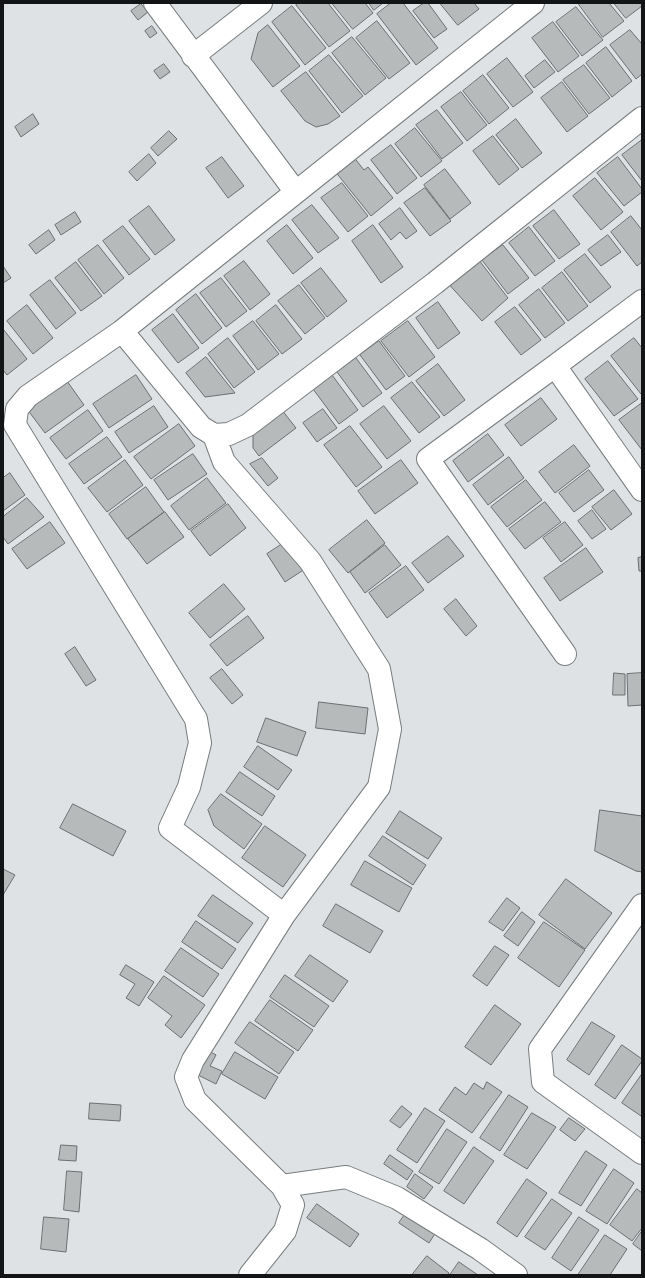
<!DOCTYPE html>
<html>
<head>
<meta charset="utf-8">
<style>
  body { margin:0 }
  #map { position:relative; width:645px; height:1278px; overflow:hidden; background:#dee2e4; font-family:Barlow,sans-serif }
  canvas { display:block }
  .frame { position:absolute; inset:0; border:4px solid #131415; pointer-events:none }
</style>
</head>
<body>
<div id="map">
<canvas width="645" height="1278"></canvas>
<div class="frame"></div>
</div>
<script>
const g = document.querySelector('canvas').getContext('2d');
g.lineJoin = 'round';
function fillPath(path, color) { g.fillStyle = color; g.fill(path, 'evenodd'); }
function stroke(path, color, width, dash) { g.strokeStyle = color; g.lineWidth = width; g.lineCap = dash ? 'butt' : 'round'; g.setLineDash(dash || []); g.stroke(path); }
const building = new Path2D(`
  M299,3H328L350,31L329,47L296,5Z
  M332,3H365L373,13L353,29Z
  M369,3H383L374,10Z
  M391,3H403L438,48L416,65L377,14Z
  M424,3H428L447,29L434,38L413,11Z
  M440,3H474L479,9L458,25Z
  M578,3H609L624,21L603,37Z
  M614,3H642V6L626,18Z
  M141,4L148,12L138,20L131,11Z
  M292,6L326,48L305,65L272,22Z
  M576,7L603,40L582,56L556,22Z
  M377,21L410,63L389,79L356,38Z
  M553,22L579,56L558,72L532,38Z
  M268,25L300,66L273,87L251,59L258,33Z
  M152,26L157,33L150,38L145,31Z
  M630,30L642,44V74L636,79L610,45Z
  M352,37L386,78L365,95L332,53Z
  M606,47L632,81L612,97L586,63Z
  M329,55L363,96L342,113L309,71Z
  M507,58L533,92L513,107L487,74Z
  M545,60L555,72L534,88L525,76Z
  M164,64L170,72L160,79L154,71Z
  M584,65L610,98L589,114L563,80Z
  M306,72L340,116L328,124L316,127L305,121L281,91Z
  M483,75L509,108L489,124L463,91Z
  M562,82L588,116L567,132L541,98Z
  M461,92L487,125L467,141L441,107Z
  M437,110L463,143L442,159L416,125Z
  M33,114L39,124L21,137L15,127Z
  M516,119L542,153L522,168L496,135Z
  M415,128L442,161L421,177L395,144Z
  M169,131L177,139L158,156L151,148Z
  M493,136L519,169L499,185L473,151Z
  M642,140V181L622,155Z
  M391,145L417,178L397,194L371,160Z
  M149,154L156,163L137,181L129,172Z
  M352,155L364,170L368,167L393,198L371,216L334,170Z
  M222,157L244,186L228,198L206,168Z
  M618,157L642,189V192L624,206L597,173Z
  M445,169L471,203L450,219L424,185Z
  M595,178L623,212L601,230L573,196Z
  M342,183L368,216L348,232L321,198Z
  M425,188L451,221L430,236L404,203Z
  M312,205L339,238L318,253L292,220Z
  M149,206L175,240L155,255L129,221Z
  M400,208L417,231L406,239L400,232L391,240L379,224Z
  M554,210L580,244L559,259L533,226Z
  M75,212L81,222L61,235L55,225Z
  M631,216L642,230V262L637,266L611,232Z
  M287,225L313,258L293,274L267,241Z
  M373,225L403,267L381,283L352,241Z
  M123,226L150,259L129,275L103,241Z
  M529,227L555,261L535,276L509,243Z
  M49,230L55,240L36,254L29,245Z
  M608,235L621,252L601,266L588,250Z
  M98,245L124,278L104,294L78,260Z
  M503,245L529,278L508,294L482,260Z
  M585,254L611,287L590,303L564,270Z
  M475,255L508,298L482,321L446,281Z
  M244,261L270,294L250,310L224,276Z
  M76,262L102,296L81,311L55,278Z
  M3,266L11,278L3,283Z
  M321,268L347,301L327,317L301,283Z
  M562,272L588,306L568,321L542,288Z
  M221,278L247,311L226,327L200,293Z
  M50,280L76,313L56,329L30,295Z
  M299,285L325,318L305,334L278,301Z
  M539,289L565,323L545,338L519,305Z
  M196,294L222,328L202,344L176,310Z
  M438,302L460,333L438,349L416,318Z
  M27,305L53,338L33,354L7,321Z
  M276,305L302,339L282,354L256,321Z
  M515,307L541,340L521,355L495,322Z
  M173,314L199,348L178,363L152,330Z
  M253,321L279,354L258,370L233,336Z
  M408,321L435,357L409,377L381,341Z
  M3,329L27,359L7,375L3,370Z
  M228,338L255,372L234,388L208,354Z
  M634,338L642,348V393L641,394L611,356Z
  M379,341L405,376L386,390L360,355Z
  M206,357L235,393L205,397L186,373Z
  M356,358L382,393L363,407L337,372Z
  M608,361L638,399L614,416L585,379Z
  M438,364L465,400L444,416L416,381Z
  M136,375L152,399L109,428L93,404Z
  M332,375L358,410L339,424L313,389Z
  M67,381L84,405L45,433L27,409Z
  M412,382L440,417L419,433L391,398Z
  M541,398L557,419L521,446L505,425Z
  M642,403V450L619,420Z
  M278,405L296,428L259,456L253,448V424Z
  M154,406L168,427L129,453L115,432Z
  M384,406L411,441L387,459L360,424Z
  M323,409L337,428L317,442L303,423Z
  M88,410L103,431L66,459L50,438Z
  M179,424L195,446L151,479L134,457Z
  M350,426L382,467L356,487L324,445Z
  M488,434L504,455L468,482L453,461Z
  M107,437L122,457L84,484L69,464Z
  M574,445L590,466L555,493L539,472Z
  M193,454L207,474L168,500L154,480Z
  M509,457L524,478L488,505L473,485Z
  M262,458L278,478L268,486L250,464Z
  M125,460L143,485L107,512L88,488Z
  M401,460L418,483L375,514L358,491Z
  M589,470L604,490L574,512L559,493Z
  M10,473L25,495L3,511V478Z
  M207,478L226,503L189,530L171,506Z
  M526,480L542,500L507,527L491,507Z
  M146,487L164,512L127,539L109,514Z
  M614,490L632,514L611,530L592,507Z
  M27,498L44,517L8,544L3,537V517Z
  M545,502L561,522L525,549L509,529Z
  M228,504L246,528L210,556L191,531Z
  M592,510L606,529L592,539L578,521Z
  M165,512L184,537L147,564L128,539Z
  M367,520L385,543L348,573L329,550Z
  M50,522L65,543L27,569L12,549Z
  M565,522L583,545L561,562L543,538Z
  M448,536L464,556L428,583L412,563Z
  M290,539L308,567L285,582L267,554Z
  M385,545L401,565L365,593L350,572Z
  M586,548L603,572L560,601L544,578Z
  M642,557V571H639L638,558Z
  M406,566L424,590L387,618L369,593Z
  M224,584L245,609L210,638L189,613Z
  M456,599L477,626L466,636L444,609Z
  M248,616L264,638L227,666L210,645Z
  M75,647L96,680L86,686L65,654Z
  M222,669L243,695L232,704L210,678Z
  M614,673L625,674V695H613Z
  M642,673V705L628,706L627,674Z
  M319,702L368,708L365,734L316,728Z
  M266,718L306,732L297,756L257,742Z
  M258,746L292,770L278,790L244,767Z
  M240,772L275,796L262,816L226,792Z
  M221,794L262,824L244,849L214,826L208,810Z
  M73,804L126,831L113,856L60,828Z
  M600,810L642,816V872L636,871L595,851Z
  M400,811L442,838L428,859L386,833Z
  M265,826L306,855L283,887L242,858Z
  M383,836L426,865L413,885L369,856Z
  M365,861L412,888L399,912L351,885Z
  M3,869L15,875L3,895Z
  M566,879L612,913L585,949L539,915Z
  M213,895L253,923L238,943L198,916Z
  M507,898L520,908L503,931L489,922Z
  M336,904L383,931L370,953L323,926Z
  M522,912L535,922L518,946L504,936Z
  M196,921L236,949L222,969L182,942Z
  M544,922L585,950L559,987L518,958Z
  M495,946L509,955L487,986L473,976Z
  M181,948L219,974L203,997L165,971Z
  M310,955L348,981L333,1002L295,976Z
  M126,965L154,982L139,1006L126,998L135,984L120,975Z
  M285,975L329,1006L314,1027L270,997Z
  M164,976L205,1005L181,1038L165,1025L172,1016L148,998Z
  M270,1000L313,1030L298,1051L255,1021Z
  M495,1005L521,1024L491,1065L465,1047Z
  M250,1022L294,1052L279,1074L235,1043Z
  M592,1022L615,1036L589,1075L567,1060Z
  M622,1045L642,1059V1061L615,1099L595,1085Z
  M207,1050L216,1055L210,1066L222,1071L216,1084L196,1074Z
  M235,1052L278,1077L265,1099L222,1074Z
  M642,1074V1115L641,1116L622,1103Z
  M487,1082L502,1092L472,1133L439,1110L455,1087L466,1095L474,1083L483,1089Z
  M509,1095L528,1107L500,1151L480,1138Z
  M90,1103L121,1105L120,1121L89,1119Z
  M402,1106L412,1114L400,1128L390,1121Z
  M425,1108L445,1121L417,1163L397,1150Z
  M532,1113L556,1127L527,1169L504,1155Z
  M569,1118L585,1129L575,1141L560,1130Z
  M447,1129L467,1142L439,1184L419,1172Z
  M61,1145L77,1146L76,1161L59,1160Z
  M474,1147L494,1161L464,1204L444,1191Z
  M586,1151L607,1165L581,1206L559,1193Z
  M390,1155L413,1171L407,1180L384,1164Z
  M614,1169L634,1183L607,1224L586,1211Z
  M67,1171L82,1172L79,1212L64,1210Z
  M415,1174L433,1187L424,1199L407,1187Z
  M527,1179L547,1193L517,1237L497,1223Z
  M637,1189L642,1193V1228L632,1241L610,1225Z
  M552,1199L572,1213L545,1250L525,1237Z
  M317,1204L359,1234L350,1247L307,1218Z
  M408,1210L438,1229L429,1243L399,1223Z
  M44,1217L69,1219L66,1252L41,1249Z
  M579,1217L599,1230L571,1271L552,1258Z
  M642,1231V1251L633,1244Z
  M605,1235L627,1249L610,1275H578Z
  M427,1256L449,1273L448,1275H412Z
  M459,1262L478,1275H450Z`);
fillPath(building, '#b6babb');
stroke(building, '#6c6f71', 1);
const minor = new Path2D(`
  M155,3L295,191
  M193,56L261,3
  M122,331L201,427L214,435L229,434L248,425L435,283L642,118
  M555,366L642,490
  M214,435L224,462L310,561L379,669L390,729L379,787L284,915
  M565,654L428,459L555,366L642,301
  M642,905L540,1049L543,1082L642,1153
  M282,1186L346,1177L397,1198L480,1249L516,1275
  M250,1275L285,1231L293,1205L282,1186L195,1100L186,1077L193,1060L284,915L170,828L189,787L200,743L196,719L15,425L17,409L28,396L122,331L533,3`);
stroke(minor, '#797d7e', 24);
stroke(minor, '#fff', 22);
</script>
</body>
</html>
